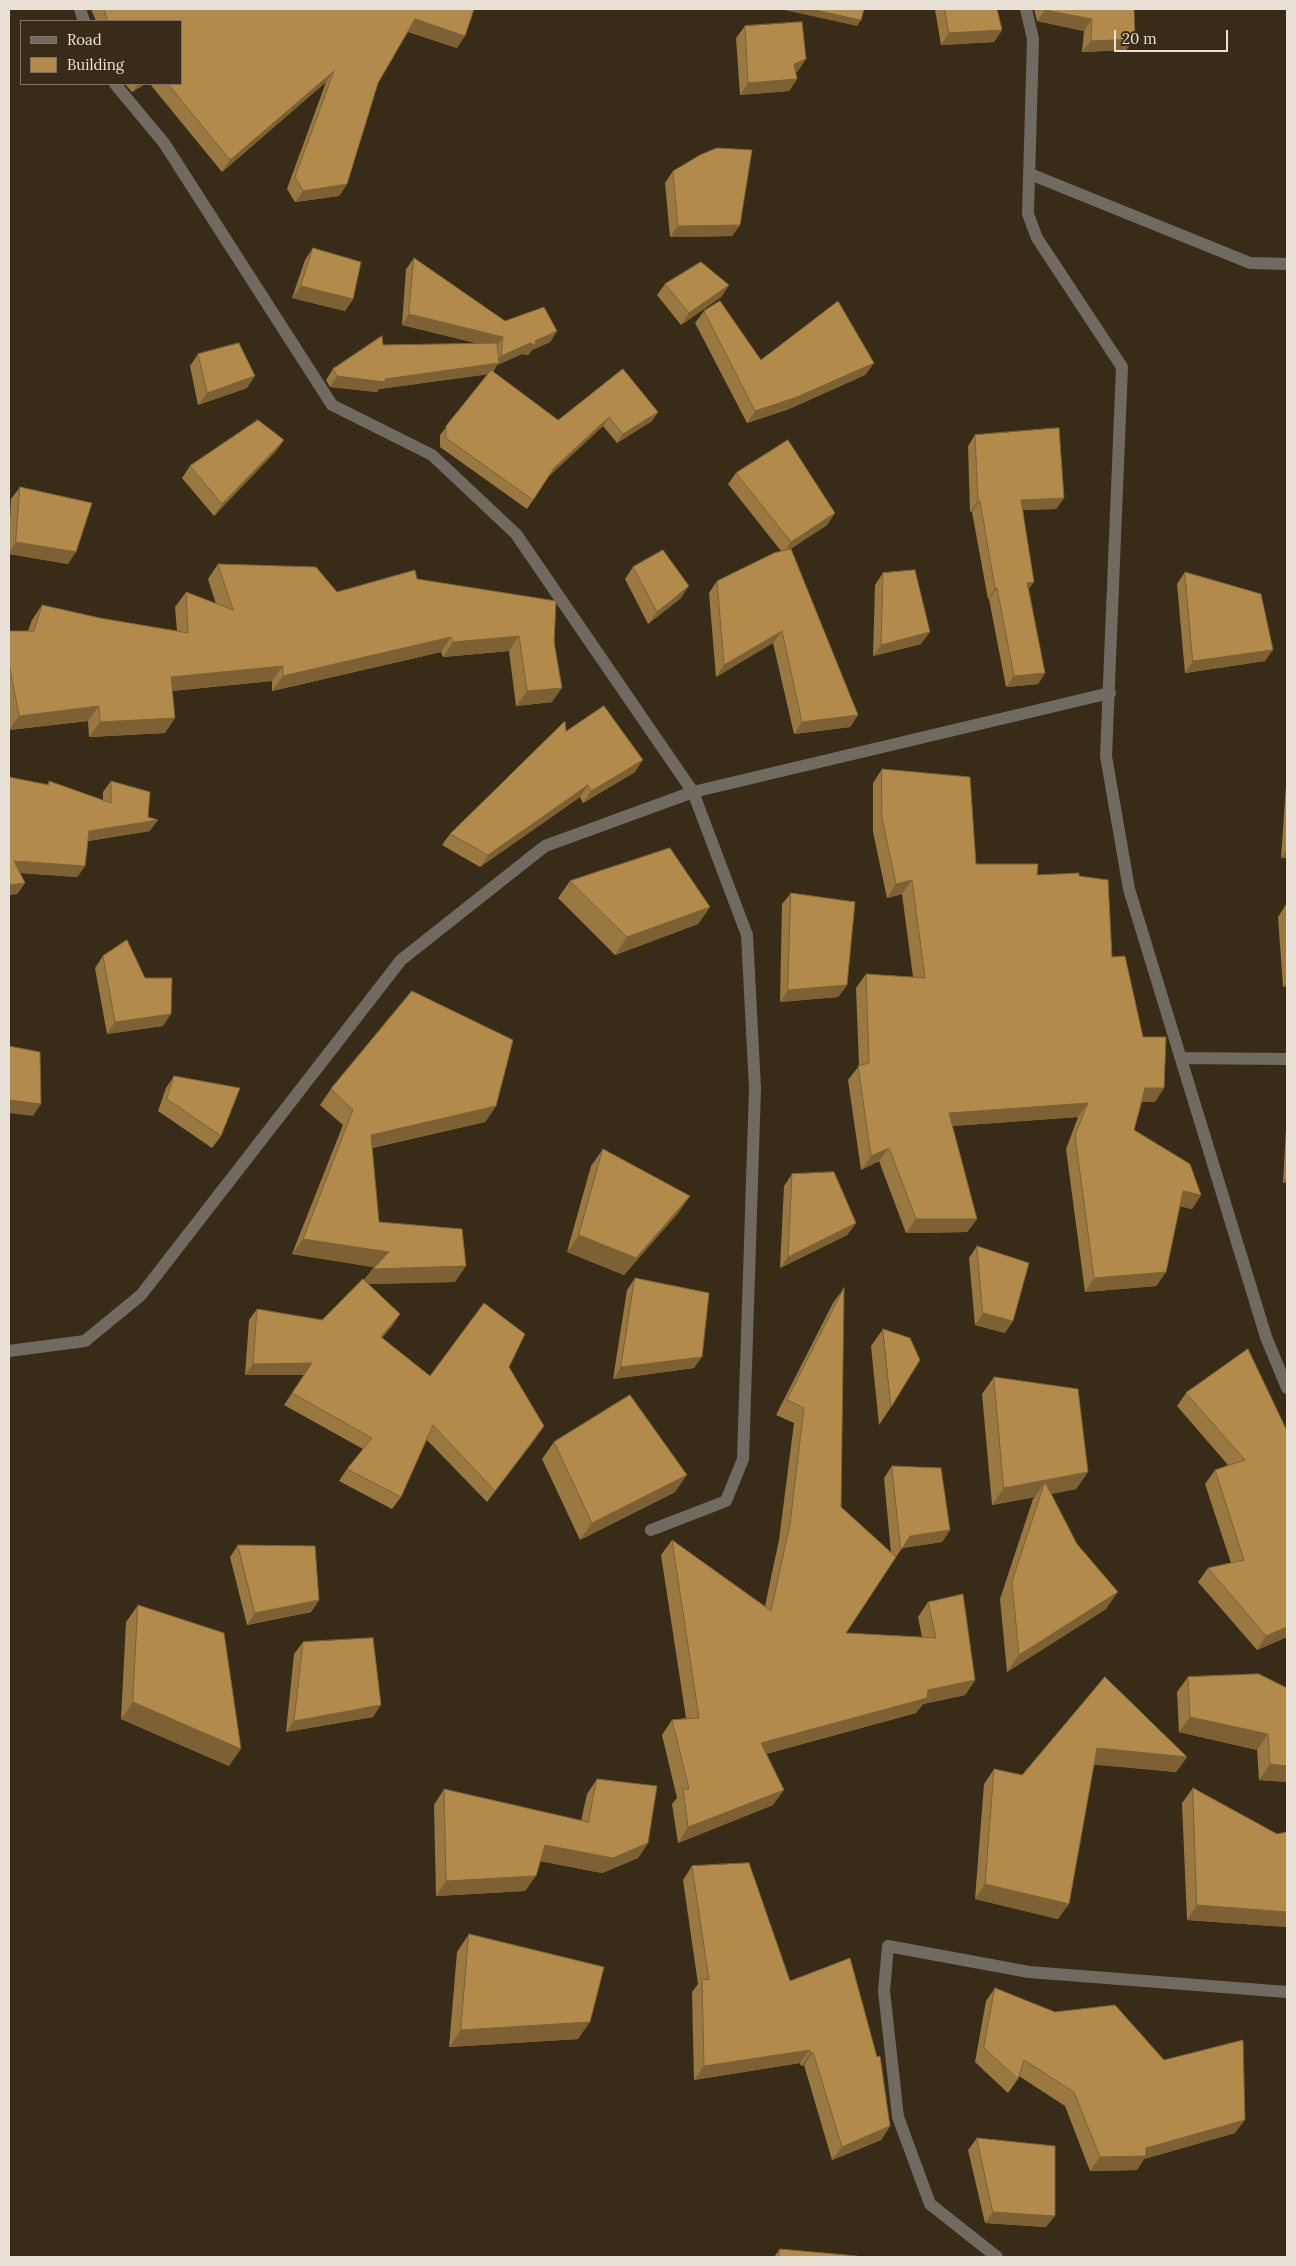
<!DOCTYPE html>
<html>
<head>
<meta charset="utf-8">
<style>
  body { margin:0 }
  #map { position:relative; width:1296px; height:2266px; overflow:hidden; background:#382c18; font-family:Lora,serif }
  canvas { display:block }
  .frame { position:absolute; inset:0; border:10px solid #e9e1d5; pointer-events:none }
  .legend { position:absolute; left:20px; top:20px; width:162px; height:65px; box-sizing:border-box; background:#382c18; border:1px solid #7f7464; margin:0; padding:6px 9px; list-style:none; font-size:15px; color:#e9e1d5 }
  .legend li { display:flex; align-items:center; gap:10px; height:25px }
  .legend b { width:25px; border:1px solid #7f7464 }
  .scale { position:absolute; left:1114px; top:30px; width:114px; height:22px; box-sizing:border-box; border:2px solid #e9e1d5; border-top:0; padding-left:6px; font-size:15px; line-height:18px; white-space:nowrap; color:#e9e1d5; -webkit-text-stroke:4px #382c18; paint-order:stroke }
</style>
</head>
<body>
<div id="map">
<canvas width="1296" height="2266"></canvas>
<div class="frame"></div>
<ul class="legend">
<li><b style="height:6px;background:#706a61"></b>Road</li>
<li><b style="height:14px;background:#b28b4c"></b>Building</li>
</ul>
<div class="scale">20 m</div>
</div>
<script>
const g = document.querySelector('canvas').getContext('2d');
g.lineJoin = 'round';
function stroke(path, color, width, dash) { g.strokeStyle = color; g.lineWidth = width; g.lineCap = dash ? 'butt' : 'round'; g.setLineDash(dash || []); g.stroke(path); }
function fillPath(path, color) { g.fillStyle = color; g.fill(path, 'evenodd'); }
stroke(new Path2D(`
  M80,9L84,21
  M1026,9L1033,39L1028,214L1037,238L1122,367L1106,756L1129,889L1266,1337L1287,1388
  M115,84L164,143L332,405L432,455L516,534L693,792L747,935L755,1088L743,1459L726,1501L651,1530
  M1030,174L1250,263L1287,264
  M1181,1058L1287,1059
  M9,1351L85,1341L141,1295L401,960L545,846L693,792L1110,693
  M997,2257L930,2204L898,2117L884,1991L888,1946L1029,1972L1287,1992`), '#706a61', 12);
fillPath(new Path2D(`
  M91,9H474L457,48L408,32L378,83L347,184L339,196L295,202L287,189L326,82L222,172L150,84H181V21H96Z
  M935,9H997L1002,30L994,42L941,45Z
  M1034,9H1134L1126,50L1082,52L1084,31L1037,21Z
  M745,26L798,71L796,72L797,79L789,91L740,95L736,38Z
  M125,84H145L132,92Z
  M673,171L740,225L732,236L670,237L665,183Z
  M313,248L353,299L345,311L292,298L305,260Z
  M414,258L505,321L557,331L550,342L532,350L528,355L522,354L497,365L493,372L558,420L658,412L652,421L617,443L603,426L549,476L527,509L440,447V435L488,374L379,389L377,392L330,387L326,380L333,369L383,345L480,344L402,325L406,269Z
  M665,284L729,285L721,297L681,325L657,295Z
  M704,311L761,360L874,363L865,375L789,409L747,423L695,323Z
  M198,354L247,388L198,405L190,366Z
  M975,435L1064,498L1056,509L1023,510L1029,589L1045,673L1038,684L1006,687L989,599H988L972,512H970L968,446Z
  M284,440L276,451L214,516L182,478L190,466Z
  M736,473L835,513L827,525L790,549L858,715L850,727L794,734L773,643L716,677L709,593L717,581L781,551L728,484Z
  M20,487L68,564L9,554V538L11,499Z
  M218,564L337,592L417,579L556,601L552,702L516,706L509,651L443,657L441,652L272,691V681L172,691L165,733L89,737L88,721L9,730V631H28L32,620L42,605L100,618L177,631L175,607L186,592L216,604L208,579Z
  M633,567L681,598L648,624L625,579Z
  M1185,572L1265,661L1185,673L1177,584Z
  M883,573L921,644L873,656L875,585Z
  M566,731L635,772L583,803L580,797L480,867L442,845L450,834Z
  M882,769L976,864L1037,875L1079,876L1112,957L1155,1102H1142L1134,1130L1201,1195L1192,1209L1180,1206L1166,1272L1156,1286L1085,1292L1066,1149L1078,1117L952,1126L977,1219L967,1232L906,1233L879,1161L861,1170L848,1080L859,1066L856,988L866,974L913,977L902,894L887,898L873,832V783Z
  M1287,771V858H1281Z
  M9,777L47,785L49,781L103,801V792L111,781L148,817L150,831L88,841L85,866L77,877L20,873L25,883L17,894L9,895Z
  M570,881L710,907L698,924L615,955L558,898Z
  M791,893L847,985L838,997L780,1002L782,904Z
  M1287,903V986L1283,987L1278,917Z
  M103,956L145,978L163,1026L107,1034L95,968Z
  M174,1076L221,1136L212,1148L158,1111L166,1088Z
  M331,1089L496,1106L485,1122L372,1148L379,1222L455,1282L368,1284L400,1314L392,1326L382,1338L430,1376L509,1367L536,1438L487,1502L426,1439L401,1497L392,1509L339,1481L347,1469L363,1449L284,1405L304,1375H245L249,1320L257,1309L322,1320L364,1280L374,1267L292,1254L343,1125L320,1105Z
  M1287,1111V1183H1283Z
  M603,1149L690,1196L678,1213L624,1275L567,1252L591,1166Z
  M792,1174L856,1223L847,1235L780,1268L784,1186Z
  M977,1246L1005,1333L975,1325L969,1258Z
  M635,1278L694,1368L613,1379L627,1290Z
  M844,1288L841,1507L891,1553L884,1478L892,1466L950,1530L942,1542L902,1548L846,1633L922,1637L918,1617L928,1602L975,1680L965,1695L923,1704L916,1713L766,1754L773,1805L678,1843L672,1804L677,1798L662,1735L672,1720L686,1718L661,1555L672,1540L765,1606L779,1540L794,1423L776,1415L833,1303Z
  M883,1329L891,1407L879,1425L871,1346Z
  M1248,1349L1287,1637L1257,1650L1198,1582L1208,1568L1231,1563L1205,1484L1215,1470L1228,1465L1177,1406L1186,1393Z
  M994,1377L1088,1472L1076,1489L1051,1494L1106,1609L1007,1672L1000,1599L1033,1499L1035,1497L992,1505L982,1394Z
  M554,1442L675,1492L580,1540L542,1459Z
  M238,1545L319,1600L311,1612L247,1625L230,1557Z
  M138,1605L229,1766L121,1719L126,1622Z
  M303,1642L373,1717L286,1732L294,1654Z
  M1259,1674L1287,1782L1259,1780L1257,1750L1179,1732L1177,1692L1188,1677Z
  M1105,1677L1187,1757L1176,1772L1094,1764L1058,1919L975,1899L984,1784L994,1769L1022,1775Z
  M597,1779L648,1843L638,1858L602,1873L540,1861L525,1891L436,1896L434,1805L444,1789L581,1821L587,1794Z
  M1193,1788L1277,1834L1287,1832V1927L1187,1920L1182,1803Z
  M692,1866L790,1981L890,2126L881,2140L832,2160L804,2065L801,2066L800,2063L694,2080L692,1992L698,1984L683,1880Z
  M469,1934L578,2039L449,2047L457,1952Z
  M995,1988L1164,2060L1235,2133L1144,2159L1137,2170L1090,2171L1065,2106L1019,2076L1018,2079L1008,2093L975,2062L986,2001Z
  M977,2138L1046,2227L985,2223L968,2150Z
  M780,2249L858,2257H774Z`), '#997841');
fillPath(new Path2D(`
  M780,9H811L861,20L857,26Z
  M1045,10L1092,19L1084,31L1037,21Z
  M415,19L465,36L457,48L407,31Z
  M1002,30L994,42L941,45L949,33Z
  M1135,39L1126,50L1082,52L1091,41Z
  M806,59L798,71L786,76L794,64Z
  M334,71L326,82L222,172L230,160Z
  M797,79L789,91L740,95L748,83Z
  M138,84H145L132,92Z
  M347,184L339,196L295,202L303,191Z
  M740,225L732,236L670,237L678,226Z
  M729,285L721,297L681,325L689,313Z
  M301,286L353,299L345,311L292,298Z
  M409,314L503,337L496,348L402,325Z
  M557,331L550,342L532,350L528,355L522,354L497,365L491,374L379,389L377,392L330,387L337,376L385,379L496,363L501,356Z
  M874,363L865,375L789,409L747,423L755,411Z
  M255,376L247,388L198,405L207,393Z
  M658,412L652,421L617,443L623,434Z
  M609,417L603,426L548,477L554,468Z
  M284,440L276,451L214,516L222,504Z
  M1064,498L1056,509L1014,510L1021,500Z
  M978,501H980L972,512H970Z
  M835,513L827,525L783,554L791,542Z
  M16,542L76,552L68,564L9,554V553Z
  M1034,582L1026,593L1027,583Z
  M689,586L681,598L648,624L657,612Z
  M995,588H997L989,599H988Z
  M782,631L773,643L716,677L724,665Z
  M930,632L921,644L873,656L881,645Z
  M519,636L509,651L443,657L453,642Z
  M451,637L441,652L272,691L283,676Z
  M1273,650L1265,661L1185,673L1193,661Z
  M283,666L272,681L160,692L171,677Z
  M1045,673L1038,684L1006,687L1014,676Z
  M562,688L552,702L516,706L527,691Z
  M99,706L88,721L9,730L19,716Z
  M858,715L850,727L794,734L802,722Z
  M175,718L165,733L89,737L100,722Z
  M643,760L635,772L583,803L591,791Z
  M588,785L580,797L480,867L488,855Z
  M158,820L150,831L82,842L89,831Z
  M1287,850V858H1281Z
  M14,861L85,866L77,877L9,872Z
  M912,880L902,894L887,898L896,884Z
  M25,883L17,894L9,895V885Z
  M710,907L698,924L615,955L627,937Z
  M1287,981V986L1283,987Z
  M847,985L838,997L780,1002L788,990Z
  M171,1014L163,1026L107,1034L115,1022Z
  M1145,1088H1164L1155,1102H1136Z
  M9,1100L41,1104L33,1116L9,1113Z
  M1088,1103L1078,1117L939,1127L949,1113Z
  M496,1106L485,1122L360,1150L371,1135Z
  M889,1148L879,1161L861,1170L871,1156Z
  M1287,1177V1183H1283Z
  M1183,1191L1201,1195L1192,1209L1173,1205Z
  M690,1196L678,1213L624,1275L567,1252L579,1235Z
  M916,1219H977L967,1232L906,1233Z
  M856,1223L847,1235L780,1268L788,1257Z
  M303,1239L389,1252L378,1268L292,1254Z
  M466,1266L455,1282L362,1284L373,1269Z
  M1166,1272L1156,1286L1085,1292L1094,1278Z
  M983,1313L1013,1321L1005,1333L975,1325Z
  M400,1314L392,1326L372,1349L381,1337Z
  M702,1357L694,1368L613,1379L621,1367Z
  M312,1363L304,1375H245L253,1364Z
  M544,1426L536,1438L487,1502L495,1491Z
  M1088,1472L1076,1489L1041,1496L1045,1482L1035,1497L992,1505L1004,1488Z
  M687,1475L675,1492L580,1540L592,1523Z
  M950,1530L942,1542L902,1548L910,1536Z
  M1118,1592L1106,1609L1007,1672L1019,1655Z
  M319,1600L311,1612L247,1625L255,1613Z
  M1287,1627V1637L1257,1650L1266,1636Z
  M975,1680L965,1695L923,1704L916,1713L750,1758L761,1743L928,1690Z
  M133,1702L241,1749L229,1766L121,1719Z
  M381,1705L373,1717L286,1732L294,1721Z
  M1190,1717L1268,1734L1257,1750L1179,1732Z
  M1097,1748L1187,1757L1176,1772L1086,1764Z
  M1270,1764L1287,1766V1782L1259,1780Z
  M784,1790L773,1805L678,1843L688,1827Z
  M648,1843L638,1858L602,1873L534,1860L545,1845Z
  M536,1876L525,1891L436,1896L446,1881Z
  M985,1884L1069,1904L1058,1919L975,1899Z
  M1197,1905L1287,1912V1927L1187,1920Z
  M590,2022L578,2039L449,2047L461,2030Z
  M810,2050L800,2063L694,2080L704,2066Z
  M813,2052L804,2065L801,2066L810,2053Z
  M1245,2120L1235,2133L1144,2159L1137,2170L1090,2171L1100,2157L1146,2148Z
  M890,2126L881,2140L832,2160L842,2147Z
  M993,2212L1055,2216L1046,2227L985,2223Z`), '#7d6135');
const building = new Path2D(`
  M104,9H474L465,36L415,19L378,83L347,184L303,191L295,177L334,71L230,160L168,84H181V21H108Z
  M811,9H864L861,20Z
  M945,9H997L1002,30L949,33Z
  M1045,9H1134L1135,39L1091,41L1092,19L1045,10Z
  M802,22L806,59L794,64L797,79L748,83L745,26Z
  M717,148L752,150L740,225L678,226L673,171L700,155Z
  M313,248L361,262L353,299L301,286Z
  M414,258L505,321L544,307L557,331L535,341L536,345L530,343L501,356L503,337L409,314Z
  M701,262L729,285L689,313L665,284Z
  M720,301L761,360L838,301L874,363L797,397L755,411L704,311Z
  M382,336L383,345L497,343L499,363L385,379V382L337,376L333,369Z
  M239,343L255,376L207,393L198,354Z
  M623,369L658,412L623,434L609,417L554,468L533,500L446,438V426L491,370L558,420Z
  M258,420L284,440L222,504L190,466Z
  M1059,428L1064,498L1021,500L1034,582L1027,583L1045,673L1014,676L997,588H995L980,501H978L975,435Z
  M788,440L835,513L791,542L736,473Z
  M20,487L92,503L76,552L16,542Z
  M791,549L858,715L802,722L782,631L724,665L717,581L774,553Z
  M663,550L689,586L657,612L633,567Z
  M218,564L316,567L337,592L415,570L417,579L556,601L554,642L562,688L527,691L519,636L453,642L451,637L283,676V666L171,677L175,718L100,722L99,706L19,716L9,663V631H34L42,605L100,618L188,633L186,592L233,610Z
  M915,570L930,632L881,645L883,573Z
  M1185,572L1261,594L1273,650L1193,661Z
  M604,706L643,760L591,791L588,785L488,855L450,834L565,721L566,731Z
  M882,769L970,777L976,864H1038L1037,875L1079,873V876L1108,880L1112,957L1125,956L1143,1037H1166L1164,1088H1145L1134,1130L1190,1164L1201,1195L1183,1191L1166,1272L1094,1278L1075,1135L1088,1103L949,1113L977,1219H916L889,1148L871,1156L858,1066L869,1063L866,974L925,978L912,880L896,884L882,818Z
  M9,777L49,785V781L111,803V781L150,792L148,817L158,820L89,831L85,866L14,861L25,883L9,885Z
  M670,848L710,907L627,937L570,881Z
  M791,893L855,902L847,985L788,990Z
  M127,940L145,978H172L171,1014L115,1022L103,956Z
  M412,991L513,1040L496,1106L371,1135L379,1222L462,1229L466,1266L373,1269L389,1252L303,1239L353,1110L331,1089Z
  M9,1046L40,1052L41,1104L9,1100Z
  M174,1076L240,1088L221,1136L167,1099Z
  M603,1149L690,1196L636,1258L579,1235Z
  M834,1172L856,1223L788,1257L792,1174Z
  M977,1246L1029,1263L1013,1321L983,1313Z
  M635,1278L709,1293L702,1357L621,1367Z
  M363,1279L400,1314L381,1337L430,1376L484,1303L525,1334L509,1367L544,1426L495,1491L433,1425L401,1497L347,1469L372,1438L292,1393L312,1363L253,1364L257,1309L322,1320Z
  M844,1288L841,1507L896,1557L846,1633L936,1638L928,1602L963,1594L975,1680L928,1690L927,1698L761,1743L784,1790L688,1827L683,1789H689L672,1720L699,1718L672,1540L771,1611L790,1524L804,1408L787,1400Z
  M883,1329L910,1338L920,1360L891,1407Z
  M1248,1349L1287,1431V1627L1266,1636L1208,1568L1244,1560L1215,1470L1245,1460L1186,1393Z
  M994,1377L1078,1389L1088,1472L1004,1488Z
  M630,1395L687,1475L592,1523L554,1442Z
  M892,1466L941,1468L950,1530L910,1536L901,1550Z
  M1045,1482L1077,1544L1118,1592L1019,1655L1012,1582Z
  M238,1545L315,1546L319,1600L255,1613Z
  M138,1605L224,1633L241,1749L133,1702Z
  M373,1638L381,1705L294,1721L303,1642Z
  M1259,1674L1287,1688V1766L1270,1764L1268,1734L1190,1717L1188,1677Z
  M1105,1677L1187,1757L1097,1748L1069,1904L985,1884L994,1769L1022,1775Z
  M597,1779L657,1786L648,1843L613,1858L545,1845L536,1876L446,1881L444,1789L588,1822Z
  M1193,1788L1277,1834L1287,1832V1912L1197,1905Z
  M749,1863L790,1981L850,1958L877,2057L880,2056L890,2126L842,2147L813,2052L810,2053V2050L704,2066L702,1979L709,1980L692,1866Z
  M469,1934L604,1967L590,2022L461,2030Z
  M995,1988L1055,2012L1115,2005L1164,2060L1243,2040L1245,2120L1146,2148V2156L1100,2157L1074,2092L1024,2060L1018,2079L984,2048Z
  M977,2138L1055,2146V2216L993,2212Z
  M780,2249L857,2256L858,2257H779Z`);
fillPath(building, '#b28b4c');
stroke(building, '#7d6135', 1);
</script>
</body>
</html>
